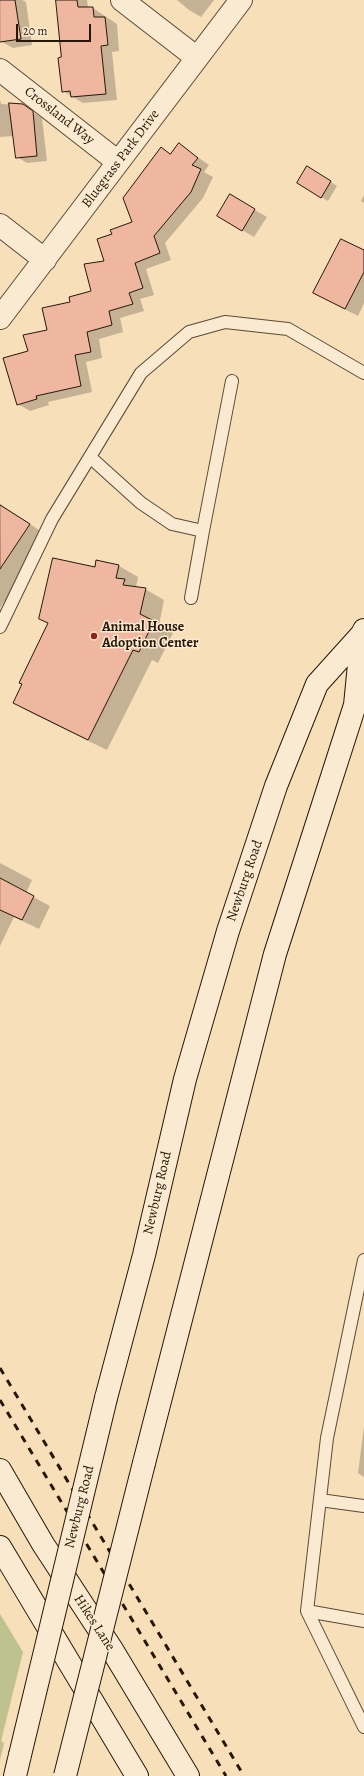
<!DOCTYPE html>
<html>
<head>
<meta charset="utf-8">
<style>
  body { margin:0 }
  #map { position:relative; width:364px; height:1776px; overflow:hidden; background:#f7dfb9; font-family:Alegreya,serif }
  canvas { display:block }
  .scale { position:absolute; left:16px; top:24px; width:75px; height:18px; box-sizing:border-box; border:2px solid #261808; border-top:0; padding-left:5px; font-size:12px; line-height:14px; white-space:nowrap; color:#261808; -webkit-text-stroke:3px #faead2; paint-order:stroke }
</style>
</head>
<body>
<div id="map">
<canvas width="364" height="1776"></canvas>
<div class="scale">20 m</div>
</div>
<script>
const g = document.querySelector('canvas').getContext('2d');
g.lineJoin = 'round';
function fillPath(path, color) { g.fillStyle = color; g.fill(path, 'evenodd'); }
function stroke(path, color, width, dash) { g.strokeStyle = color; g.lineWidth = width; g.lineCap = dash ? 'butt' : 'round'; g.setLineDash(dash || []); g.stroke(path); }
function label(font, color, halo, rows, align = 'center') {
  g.font = font + ' Alegreya,serif'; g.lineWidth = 3; g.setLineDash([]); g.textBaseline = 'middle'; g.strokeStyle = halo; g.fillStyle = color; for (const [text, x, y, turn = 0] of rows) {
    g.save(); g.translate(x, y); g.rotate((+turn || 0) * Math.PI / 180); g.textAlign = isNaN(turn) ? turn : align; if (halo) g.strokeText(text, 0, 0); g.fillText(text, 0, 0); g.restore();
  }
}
fillPath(new Path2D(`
  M0,1614L23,1652L1,1741L4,1743L0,1760Z`), '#bdc28f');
fillPath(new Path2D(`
  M0,0H22L26,2L32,45L13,48L2,42Z
  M57,0H87L88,8H93L117,24L119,51L112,52L117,100L83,103L63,91V58Z
  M177,0H214L201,17L189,10Z
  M0,100L1,104L22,105L42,118L47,161L27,163L17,157L14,136L0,137Z
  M179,144L209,165L204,172L213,177L203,198L165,243L171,260L146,269L154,295L140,299L144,311L120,318L123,332L99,339L102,358L86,362L92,392L48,402L49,405L30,411L18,404L29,352L71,303L92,292L105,262L113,235L134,223L162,148L171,154Z
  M314,171L337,186L328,201L321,197Z
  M364,195V203L361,201Z
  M230,196L267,217L254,237L218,216Z
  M364,252V303L358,316L327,300Z
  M0,504L48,536L0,608Z
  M119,566L138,577L136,587L145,589L164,600L159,625L173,633L158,663L152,660L107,750L33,714L14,703L95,568Z
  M0,863L32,880L26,893L50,906L39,929L14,917L0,946Z
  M364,1427V1477L358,1473Z`), '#0003');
const building = new Path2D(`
  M0,0H15L21,39L0,42Z
  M56,0H77L78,7H93L94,17H105L108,45L101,46L106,94L71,97L70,91L62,92L58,58L61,57Z
  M9,103L23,104L33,111L37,156L16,158Z
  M179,143L198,158L192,165L201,169L191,192L154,236L160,253L135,263L143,288L129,293L133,304L109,311L112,325L87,332L91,352L75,355L81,386L36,396L37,399L17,405L3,358L28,351L23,335L47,330L42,308L70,302L69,297L91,291L84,264L104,261L97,239L112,234L110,230L132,222L123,198L161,147L170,154Z
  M307,166L331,181L321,198L297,183Z
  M230,194L255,209L242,231L217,216Z
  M341,239L364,250V272L345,309L313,293Z
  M0,505L30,524L0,569Z
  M53,558L95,567L96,560L119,565L116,578L125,579L123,585L146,588L140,614L154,621L139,652L133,650L88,740L13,703L22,684L19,683L48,623L39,619Z
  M0,878L34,896L22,920L0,910Z`);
fillPath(building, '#efb6a0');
stroke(building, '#261808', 1);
const lane = new Path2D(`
  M90,457L141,503L172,524L203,531L232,381
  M191,598L203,531
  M0,627L52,519L141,373L189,332L225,322L288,329L364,373
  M364,1260L327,1438L307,1611L364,1621
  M320,1500L364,1506
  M307,1611L364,1727`);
const street = new Path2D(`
  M122,0L197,58
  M0,70L118,162
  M0,225L45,260
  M0,318L241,0`);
const secondary = new Path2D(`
  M106,1398L144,1255L185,1079L228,931L276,786L317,684L362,634L364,630
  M144,1463L275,954L355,705L362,634
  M0,1470L43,1544L111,1648L188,1776
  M0,1547L137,1776
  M15,1776L20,1755`);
stroke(lane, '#5a4a34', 14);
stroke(street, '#5a4a34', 24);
stroke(secondary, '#261808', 24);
stroke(lane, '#faead2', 12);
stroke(street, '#faead2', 22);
stroke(secondary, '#faead2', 22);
stroke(new Path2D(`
  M0,1368L244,1776
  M0,1400L226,1776`), '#261808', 3, [7, 7]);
const secondaryBridge = new Path2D(`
  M20,1755L106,1398
  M65,1776L144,1463`);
stroke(secondaryBridge, '#261808', 24, []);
stroke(secondaryBridge, '#faead2', 22);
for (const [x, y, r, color] of [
  [94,636,4,"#8f2418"]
]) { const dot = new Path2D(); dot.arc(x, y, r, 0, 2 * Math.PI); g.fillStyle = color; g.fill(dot); stroke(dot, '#faead2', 1.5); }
label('14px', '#261808', '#faead2', [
  ["Crossland Way",59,116,38],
  ["Bluegrass Park Drive",121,159,-53],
  ["Newburg Road",245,881,-71],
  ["Newburg Road",158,1193,-77],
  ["Newburg Road",80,1507,-76],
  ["Hikes Lane",94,1623,57]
]);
label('bold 14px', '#261808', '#faead2', [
  ["Animal House",102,628],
  ["Adoption Center",102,644]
], 'left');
</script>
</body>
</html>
